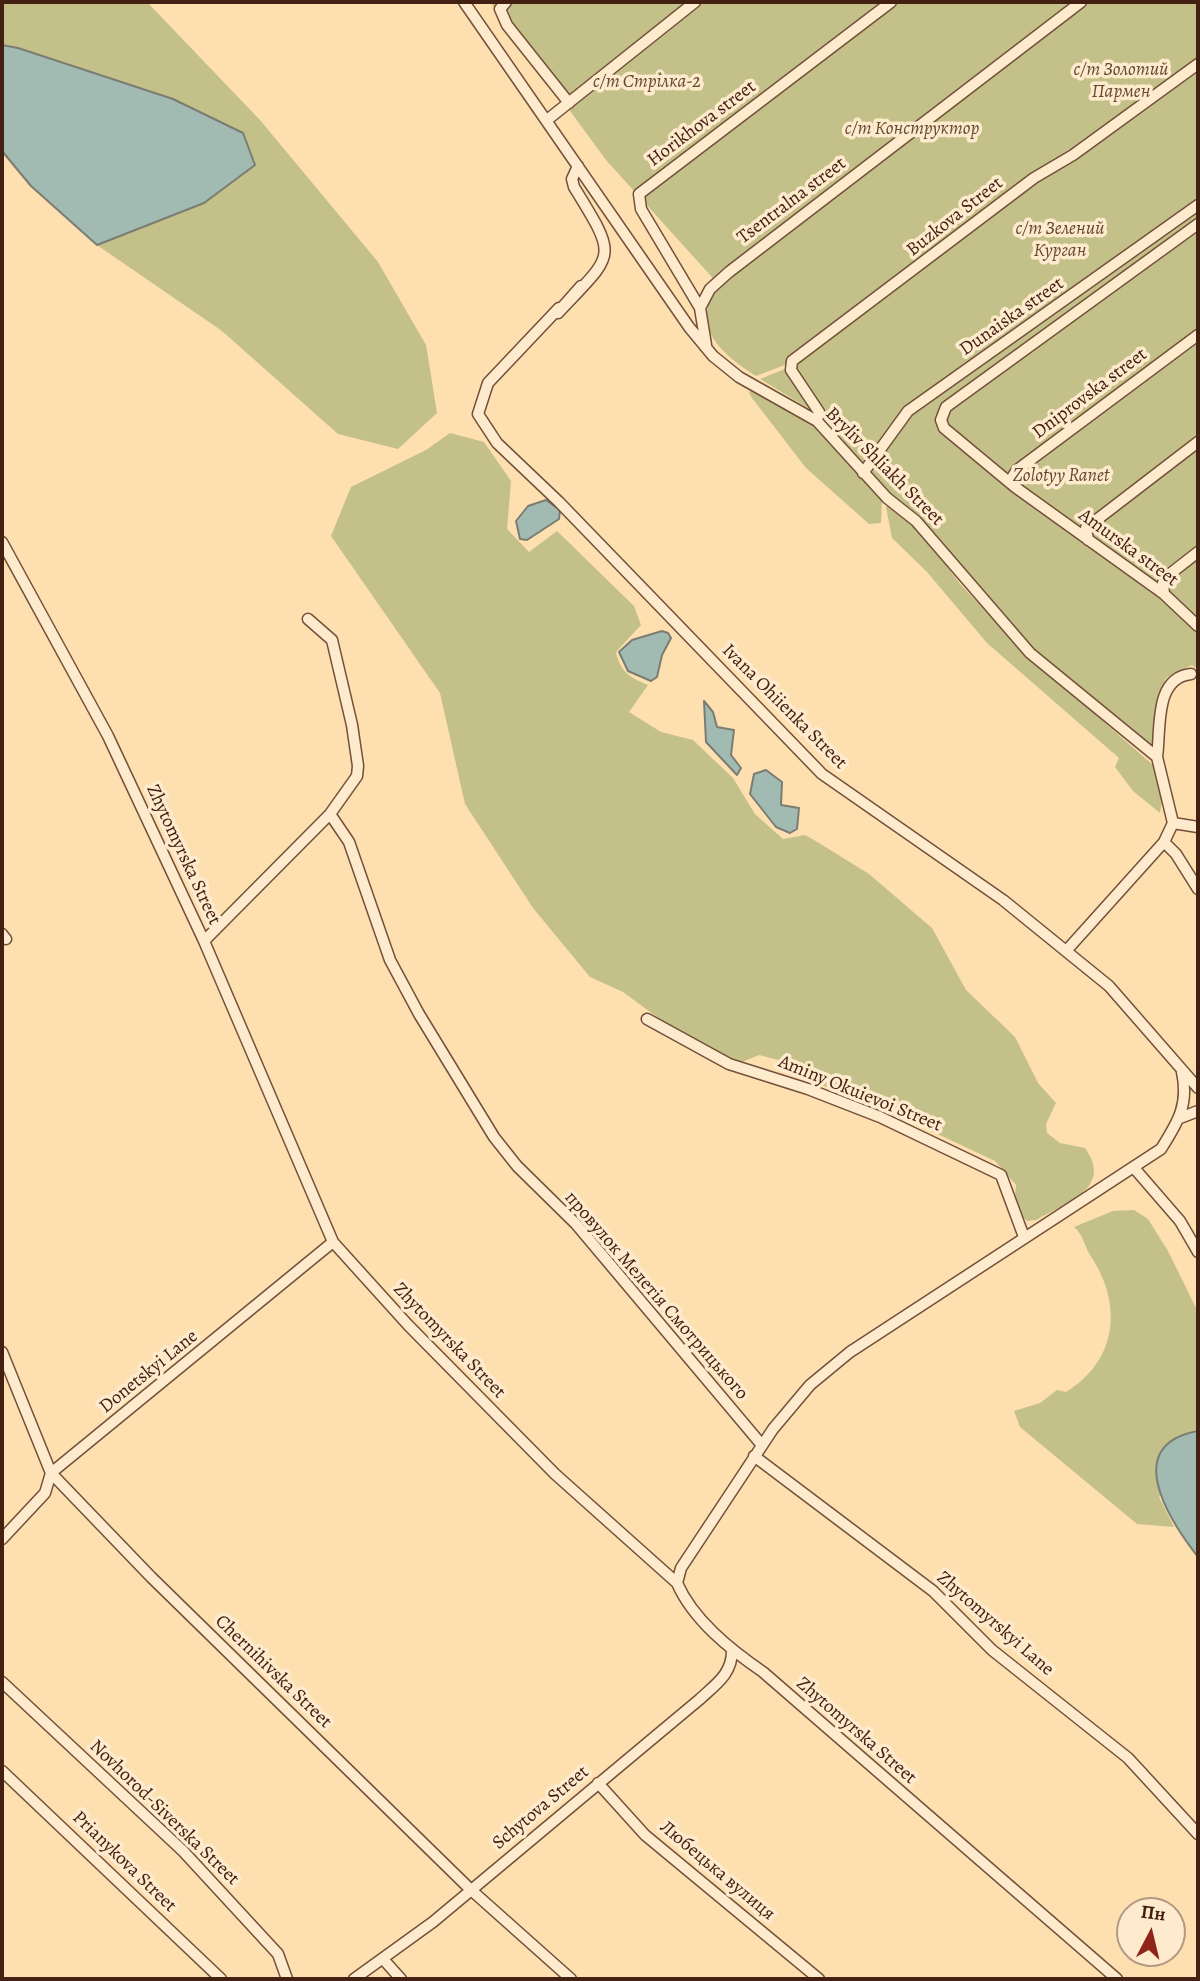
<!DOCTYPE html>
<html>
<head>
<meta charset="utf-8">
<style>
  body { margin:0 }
  #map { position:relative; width:1200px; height:1981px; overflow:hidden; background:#fedfb0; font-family:Alegreya,serif }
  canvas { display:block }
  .frame { position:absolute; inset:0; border:4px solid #432012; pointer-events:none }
  .north { position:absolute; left:1116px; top:1897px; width:70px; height:70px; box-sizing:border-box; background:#feeacc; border:2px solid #b39982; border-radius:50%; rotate:7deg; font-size:19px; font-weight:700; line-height:28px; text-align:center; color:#432012 }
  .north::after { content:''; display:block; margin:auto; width:24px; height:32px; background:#8f2418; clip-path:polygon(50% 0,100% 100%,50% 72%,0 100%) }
</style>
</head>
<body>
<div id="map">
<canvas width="1200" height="1981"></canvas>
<div class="frame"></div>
<div class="north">Пн</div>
</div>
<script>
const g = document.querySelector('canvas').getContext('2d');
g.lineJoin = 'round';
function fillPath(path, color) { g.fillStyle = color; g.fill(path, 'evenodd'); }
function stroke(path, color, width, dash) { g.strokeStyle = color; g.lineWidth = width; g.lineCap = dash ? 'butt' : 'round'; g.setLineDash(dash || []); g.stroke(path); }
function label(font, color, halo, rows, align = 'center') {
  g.font = font + ' Alegreya,serif'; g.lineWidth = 7; g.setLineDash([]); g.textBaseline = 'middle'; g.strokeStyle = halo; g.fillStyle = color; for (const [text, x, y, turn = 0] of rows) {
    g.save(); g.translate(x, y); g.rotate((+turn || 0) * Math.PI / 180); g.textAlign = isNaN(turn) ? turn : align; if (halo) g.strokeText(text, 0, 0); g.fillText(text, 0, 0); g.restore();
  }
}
fillPath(new Path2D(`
  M2,2H147L260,120L378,262L426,345L437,413L398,449L338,434L222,331L97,245L204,203L173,99L18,48L2,45Z
  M490,2H1198V217L1160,246L1198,221V670L1192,665L1166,678L1160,693L1155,742L1151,745L1143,741L1031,650L907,509L854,457L790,363L756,376C724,356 686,325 720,286L606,160Z
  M787,368L816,413L760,379Z
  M752,389L817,426L882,497L881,523L869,524L806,468L752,398L749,392Z
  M450,433L484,442L511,481L507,529L529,552L557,531L634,606L641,625L616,652C620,672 631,678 648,685L629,712L661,732L693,740L733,778L755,814L783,839L805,835L819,843L869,874L932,928L966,990L1015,1037L1038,1083L1056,1103L1046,1124L1047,1133L1060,1143L1085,1148C1114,1188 1066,1203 1036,1220L1027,1221L1014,1208L1016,1185L995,1161L882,1108L814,1082L786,1062L759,1055L742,1062L706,1048L665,1023L623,992L590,977L533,908L465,804L440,693L331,536L351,487L426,450Z
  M889,504L912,521L961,585L1026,654L1153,765L1163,794L1160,813L1133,791L1115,767L1119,758L987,643L927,572L892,538L886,507Z
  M1134,1210L1148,1219L1168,1251L1198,1312V1431L1159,1497L1174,1527L1137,1524L1020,1427L1014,1411L1040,1403L1057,1390L1066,1392C1118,1360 1123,1304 1090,1255C1084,1245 1083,1234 1074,1227L1113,1211Z`), '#c3c189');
const water = new Path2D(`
  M2,45L18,48L173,99L243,133L255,165L204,203L97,245L31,186L2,151Z
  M546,500L560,510L559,519L527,540L520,539L516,521L528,506Z
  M662,631L668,633L671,638L662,655L657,677L651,681L628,671L619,652L632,640Z
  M704,701L713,712L717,727L734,730L731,755L741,768L737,775L706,742Z
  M766,770L782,782L781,805L799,808L797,829L790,833L776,827L750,794L754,774Z
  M1198,1431V1557C1170,1521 1120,1445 1198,1431Z`);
fillPath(water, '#a1bbb2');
stroke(water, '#7b7d72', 2);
const minor = new Path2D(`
  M464,2L689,327L713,356L739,377L817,421L887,498L916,521L1030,653L1157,757L1173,823
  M506,2L500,9L507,25L569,103
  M547,120L695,2
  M1198,224L946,407L941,420L944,428L1015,487L1164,594L1198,626
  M559,308L488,383L478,414L497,443L559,502L822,774L1003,900L1109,986L1198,1088
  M700,308L710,289L729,272L1081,2
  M558,312L581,286
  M558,313C615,252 619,260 574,187L572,179L578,166
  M706,345L700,308L641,209L639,194L891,2
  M817,421L819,412L791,370L792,361L1034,178L1073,155L1198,64
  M863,473L908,411L1198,205
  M1015,486L1013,476L1017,470L1198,335
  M1088,540L1086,528L1198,442
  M2,542L108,736L204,941L333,1242L408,1325L555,1474L677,1583C693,1620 731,1650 763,1672L1117,1979
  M1164,594L1163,583L1166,577L1198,552
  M1157,757C1161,728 1154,678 1191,674
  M330,814L349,842L390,960L419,1014L494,1137L517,1166L576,1224L761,1444
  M1173,823L1198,827
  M1164,842L1176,854L1198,889
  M2,934L6,939
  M204,941L330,814L357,776L358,766L352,725L332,640L308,619
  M1066,951L1164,842L1173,823
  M647,1019L729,1064L808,1089L880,1117L1001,1175L1024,1237
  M1180,1118L1198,1111
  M1135,1169L1180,1221L1198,1252
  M2,1352L51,1473L151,1577L470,1889L571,1979
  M754,1456L933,1591L992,1650L1128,1758L1198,1834
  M2,1539L45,1493L51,1473L333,1242
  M677,1583L681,1568L773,1429L810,1385L850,1352L1161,1149C1178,1122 1189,1105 1182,1072
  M2,1682L183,1851L278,1954L287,1979
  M2,1771L221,1979
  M598,1783L645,1835L819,1979
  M383,1959L401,1979
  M354,1979L433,1922L700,1699C716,1684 732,1674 732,1651`);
stroke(minor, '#72503a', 13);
stroke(minor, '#feeacc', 10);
label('italic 19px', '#634830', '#feeacc', [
  ["с/т Золотий",1121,70],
  ["Пармен",1121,92],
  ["с/т Стрілка-2",647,82],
  ["с/т Конструктор",912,129],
  ["с/т Зелений",1060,229],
  ["Курган",1060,251],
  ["Zolotyy Ranet",1061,476]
]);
label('19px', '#432012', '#feeacc', [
  ["Horikhova street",702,124,-37],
  ["Tsentralna street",792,201,-37],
  ["Buzkova Street",955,217,-38],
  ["Dunaiska street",1012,317,-35],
  ["Dniprovska street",1090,394,-37],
  ["Bryliv Shliakh Street",884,467,45],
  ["Amurska street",1128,548,36],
  ["Ivana Ohiienka Street",784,707,45],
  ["Zhytomyrska Street",183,855,65],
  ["Aminy Okuievoi Street",860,1094,22],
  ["провулок Мелетія Смотрицького",656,1296,49],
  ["Zhytomyrska Street",449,1341,46],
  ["Donetskyi Lane",149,1372,-39],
  ["Zhytomyrskyi Lane",995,1624,41],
  ["Chernihivska Street",273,1672,44],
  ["Zhytomyrska Street",856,1731,41],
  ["Schytova Street",541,1808,-40],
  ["Novhorod-Siverska Street",164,1813,44],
  ["Prianykova Street",124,1862,44],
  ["Любецька вулиця",717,1871,40]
]);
</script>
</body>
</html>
